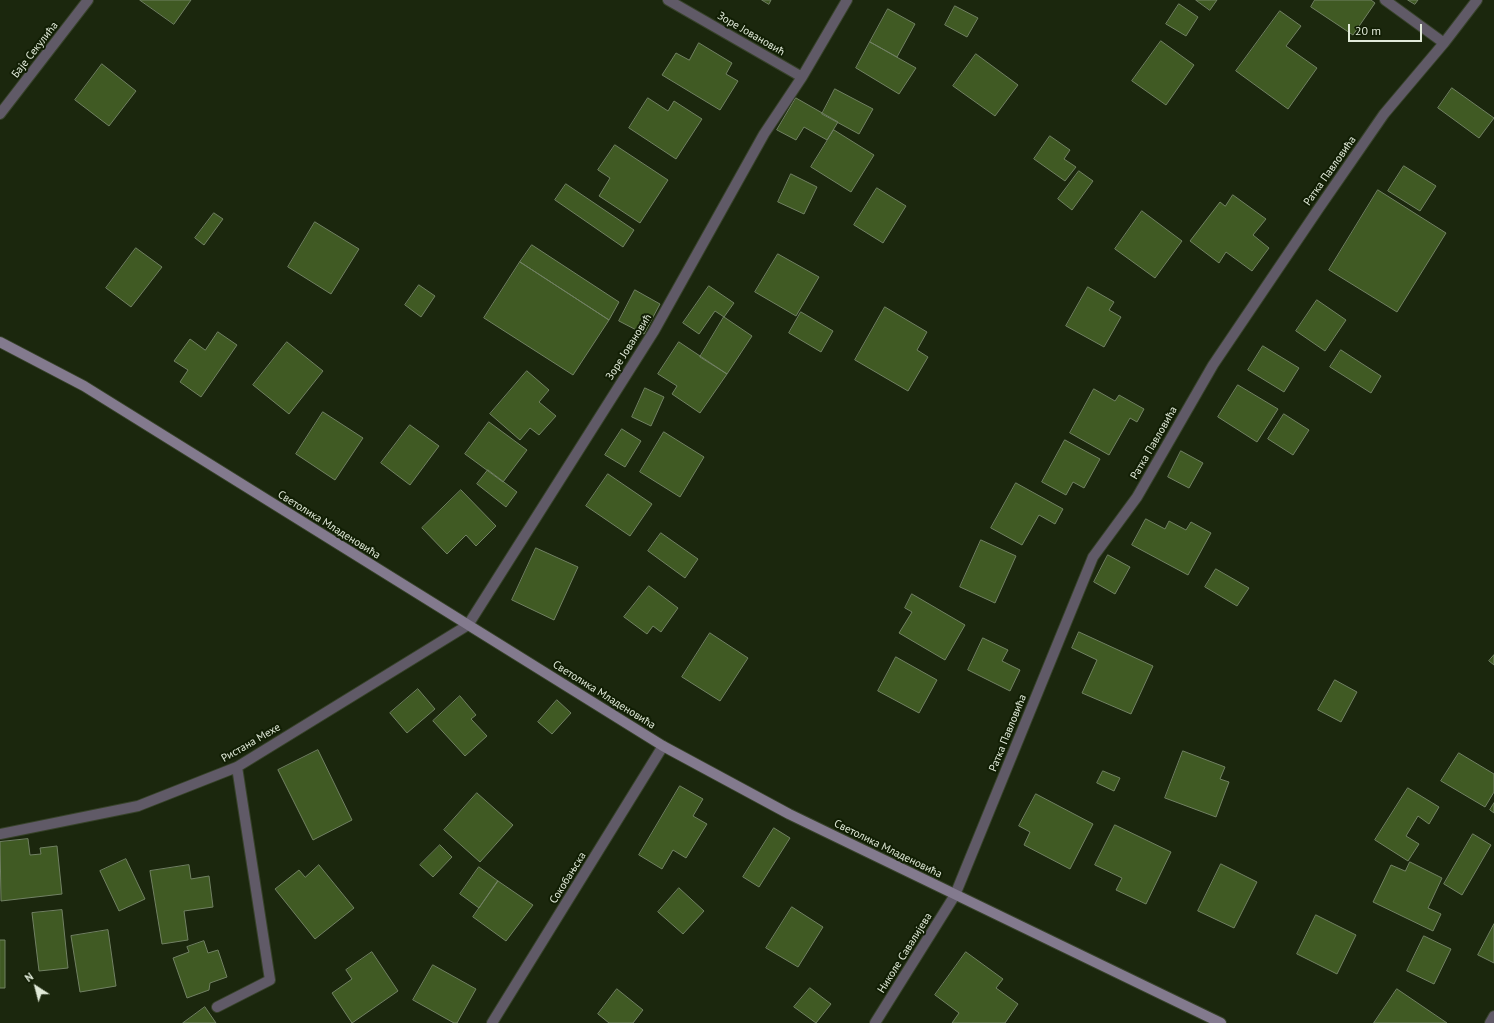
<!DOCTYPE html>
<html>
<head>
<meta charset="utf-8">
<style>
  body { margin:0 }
  #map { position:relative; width:1494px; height:1023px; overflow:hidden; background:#1b270d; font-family:"PT Sans",sans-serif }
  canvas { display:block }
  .north { position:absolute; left:16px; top:967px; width:40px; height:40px; -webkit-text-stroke:3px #111e04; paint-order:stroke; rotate:324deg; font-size:11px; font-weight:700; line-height:16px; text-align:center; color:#e1ead9 }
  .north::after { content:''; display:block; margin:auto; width:14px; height:18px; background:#e1ead9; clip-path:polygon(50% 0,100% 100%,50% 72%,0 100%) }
  .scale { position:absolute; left:1348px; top:24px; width:74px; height:18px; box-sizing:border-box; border:2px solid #e1ead9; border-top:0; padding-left:5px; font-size:12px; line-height:14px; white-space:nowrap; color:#e1ead9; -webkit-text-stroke:3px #111e04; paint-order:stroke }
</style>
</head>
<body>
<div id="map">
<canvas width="1494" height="1023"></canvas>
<div class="north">N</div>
<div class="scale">20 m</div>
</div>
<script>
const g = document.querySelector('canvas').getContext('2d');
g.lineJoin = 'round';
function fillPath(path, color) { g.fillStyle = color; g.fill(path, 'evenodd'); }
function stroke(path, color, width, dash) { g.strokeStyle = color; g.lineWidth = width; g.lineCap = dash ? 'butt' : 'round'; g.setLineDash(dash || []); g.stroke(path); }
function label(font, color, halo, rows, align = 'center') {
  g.font = font + ' "PT Sans",sans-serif'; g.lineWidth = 4; g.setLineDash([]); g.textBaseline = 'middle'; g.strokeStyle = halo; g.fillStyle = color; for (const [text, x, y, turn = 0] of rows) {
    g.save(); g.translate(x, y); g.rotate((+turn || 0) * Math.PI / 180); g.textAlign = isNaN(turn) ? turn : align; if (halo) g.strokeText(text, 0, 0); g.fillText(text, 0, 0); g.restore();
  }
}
const building = new Path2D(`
  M140,0H191L174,24Z
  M762,0H771L769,4Z
  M1196,0H1217L1210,10Z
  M1315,0H1371L1375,3L1353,35L1311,7Z
  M1408,0H1418L1415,4Z
  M1179,4L1198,17L1186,36L1166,24Z
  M955,6L978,18L967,37L945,25Z
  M888,9L915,24L897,57L870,42Z
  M1280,11L1301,26L1286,46L1317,68L1288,109L1236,71Z
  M1161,41L1194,65L1166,105L1132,81Z
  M870,42L916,68L899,94L856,68Z
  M699,43L732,63L726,74L738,81L720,110L662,75L676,53L689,60Z
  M976,54L1018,85L995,116L953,86Z
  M102,64L136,91L109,126L75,100Z
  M1452,88L1494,118L1479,138L1438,108Z
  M835,89L873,109L859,134L822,114Z
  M648,98L668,111L674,101L702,119L676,159L629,128Z
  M796,98L838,122L827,140L804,127L796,140L777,130Z
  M834,130L874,155L851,192L811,167Z
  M1050,136L1070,150L1064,159L1076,167L1065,181L1034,159Z
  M615,145L668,180L640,223L599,196L610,178L598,170Z
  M1404,166L1436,186L1420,211L1388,191Z
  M1079,171L1093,181L1072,210L1058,199Z
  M791,174L817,187L804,214L778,202Z
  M566,184L634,230L623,247L555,200Z
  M877,188L906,206L883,243L854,225Z
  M1378,190L1446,233L1397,312L1329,270Z
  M1233,195L1266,219L1253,235L1269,248L1252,271L1226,252L1219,263L1190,241L1220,202L1225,206Z
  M1142,211L1182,241L1155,278L1115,249Z
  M214,213L223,219L204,245L195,238Z
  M315,222L359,249L331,294L288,267Z
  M532,245L619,302L609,320L520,262Z
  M136,248L162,267L131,307L106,288Z
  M778,254L819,277L796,316L755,292Z
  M520,262L609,320L573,375L484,318Z
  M419,285L435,296L421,317L405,305Z
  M709,286L734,303L724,317L715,311L699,334L683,323Z
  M1088,287L1114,302L1109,310L1121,317L1104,347L1066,326Z
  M635,290L660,304L644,334L619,321Z
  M1317,300L1346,320L1325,351L1296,331Z
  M885,307L927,332L917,350L928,357L908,391L855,360Z
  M801,312L833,331L821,352L789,333Z
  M724,317L752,336L727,374L700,357Z
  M218,332L237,345L201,397L180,382L188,370L174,361L190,339L205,350Z
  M287,342L323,371L289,414L253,385Z
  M679,342L727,374L700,413L672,394L677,386L658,374Z
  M1263,346L1299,368L1284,392L1248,370Z
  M1341,350L1381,376L1371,393L1330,367Z
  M527,371L549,390L539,402L556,416L539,435L530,428L520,440L490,414Z
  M1238,385L1278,409L1257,442L1218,417Z
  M645,388L664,397L651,426L632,417Z
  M1094,389L1115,401L1119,395L1144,409L1137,422L1130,418L1109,455L1070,433Z
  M323,412L363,438L335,480L296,454Z
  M1284,414L1309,430L1293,455L1268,439Z
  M489,422L527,450L503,482L465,454Z
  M410,425L439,446L410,485L381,463Z
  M622,429L641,441L625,467L605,455Z
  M664,432L704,457L680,497L640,472Z
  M1065,440L1100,459L1084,488L1073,482L1066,495L1042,482Z
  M1181,451L1203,463L1189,488L1168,477Z
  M488,470L517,492L506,507L477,484Z
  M608,474L652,504L630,536L586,506Z
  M1016,483L1063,509L1055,524L1039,515L1022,545L991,528Z
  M461,490L496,526L476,546L466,535L447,554L422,528Z
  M1146,519L1165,529L1169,521L1186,530L1191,522L1211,533L1188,575L1132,545Z
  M661,533L698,559L685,578L648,551Z
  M981,540L1016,556L995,603L960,587Z
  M536,548L578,567L554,620L512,600Z
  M1108,555L1130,567L1115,594L1094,582Z
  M1216,569L1249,588L1237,606L1205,587Z
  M649,586L678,608L661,632L653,626L647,634L624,617Z
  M912,594L965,625L945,660L899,633L912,612L905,608Z
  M1079,632L1153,666L1131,714L1082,693L1097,660L1072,648Z
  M710,633L748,658L720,701L682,677Z
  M983,638L1008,650L1002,661L1020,670L1010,691L968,670Z
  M1494,655V665L1489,661Z
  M896,657L937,680L919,713L878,691Z
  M1335,680L1357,692L1341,722L1318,710Z
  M418,689L435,709L407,733L390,713Z
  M460,696L476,715L471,719L487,736L465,756L433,721Z
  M557,700L571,713L552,734L538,722Z
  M318,750L352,820L313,840L278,770Z
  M1183,751L1225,767L1220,779L1229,782L1216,817L1165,798Z
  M1459,753L1494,774V792L1485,807L1441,781Z
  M1103,771L1120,778L1114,791L1097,783Z
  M680,786L703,799L693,816L707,824L686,858L673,850L662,869L639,855Z
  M1408,788L1439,807L1429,824L1418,816L1406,836L1419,844L1408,861L1375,840Z
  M477,793L513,825L480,862L444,830Z
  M1036,794L1093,824L1070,869L1024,845L1030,832L1019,826Z
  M1494,803V813L1490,810Z
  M1115,825L1171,852L1146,904L1116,890L1122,878L1095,865Z
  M774,828L790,838L759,887L743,877Z
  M1473,834L1491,845L1462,895L1444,884Z
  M28,839L30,855L41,854L40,848L57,846L62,894L1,901L0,842Z
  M440,845L452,857L433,877L420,865Z
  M126,859L145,899L119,911L100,871Z
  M1410,862L1442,878L1428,908L1441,914L1433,931L1373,902L1391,865L1405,871Z
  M1221,864L1257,882L1234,928L1198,911Z
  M189,865L191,879L209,876L213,907L184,911L188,940L162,944L150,871Z
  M319,865L354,908L315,939L275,889L299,870L305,877Z
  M479,867L498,881L479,908L460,894Z
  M498,881L533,905L506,941L473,917Z
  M679,888L704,911L683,934L658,912Z
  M792,907L823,927L798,967L766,948Z
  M62,910L68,968L39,971L32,913Z
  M1316,915L1356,935L1337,974L1297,954Z
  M1494,924V963L1478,955Z
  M108,930L116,986L80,992L71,936Z
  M1424,936L1451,949L1434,984L1407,971Z
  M0,940H5V988H0Z
  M204,941L208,953L218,950L227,977L210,983L209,990L187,998L173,958L189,952L187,947Z
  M372,952L398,991L352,1023L332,993L352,979L346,970Z
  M966,952L1003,979L996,988L1018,1004L1005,1023H952L959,1013L935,995Z
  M433,965L476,989L457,1023H454L413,1000Z
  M810,988L831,1004L816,1023L794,1007Z
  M617,989L643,1010L633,1023H609L598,1014Z
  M1397,989L1447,1023H1374Z
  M205,1007L216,1023H183Z`);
fillPath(building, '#405a23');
stroke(building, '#718163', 1);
const street = new Path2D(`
  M668,0L802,77
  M1385,0L1444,43
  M0,114L88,0
  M0,834L138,806L237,767L468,625L654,331L764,134L802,77L847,0
  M217,1007L270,980L237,767
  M492,1023L663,746
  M875,1023L955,895L1093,557L1137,497L1213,365L1319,208L1384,114L1444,43L1477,0
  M1490,1023L1494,1016`);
const secondary = new Path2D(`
  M0,342L84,386L663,746L789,814L1221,1023`);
stroke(street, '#37422a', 12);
stroke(secondary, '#37422a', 12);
stroke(street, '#605a67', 10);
stroke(secondary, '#837a8e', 10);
label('11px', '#e1ead9', '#111e04', [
  ["Зоре Јовановић",751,34,30],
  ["Баје Секулића",35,50,-52],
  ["Ратка Павловића",1330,171,-55],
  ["Зоре Јовановић",629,347,-58],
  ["Ратка Павловића",1154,443,-60],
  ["Светолика Младеновића",329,525,32],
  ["Светолика Младеновића",604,695,32],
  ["Ратка Павловића",1008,733,-68],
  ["Ристана Мехе",251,743,-30],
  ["Светолика Младеновића",888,849,26],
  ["Сокобањска",568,878,-58],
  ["Николе Савалијева",905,953,-58]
]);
</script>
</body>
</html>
